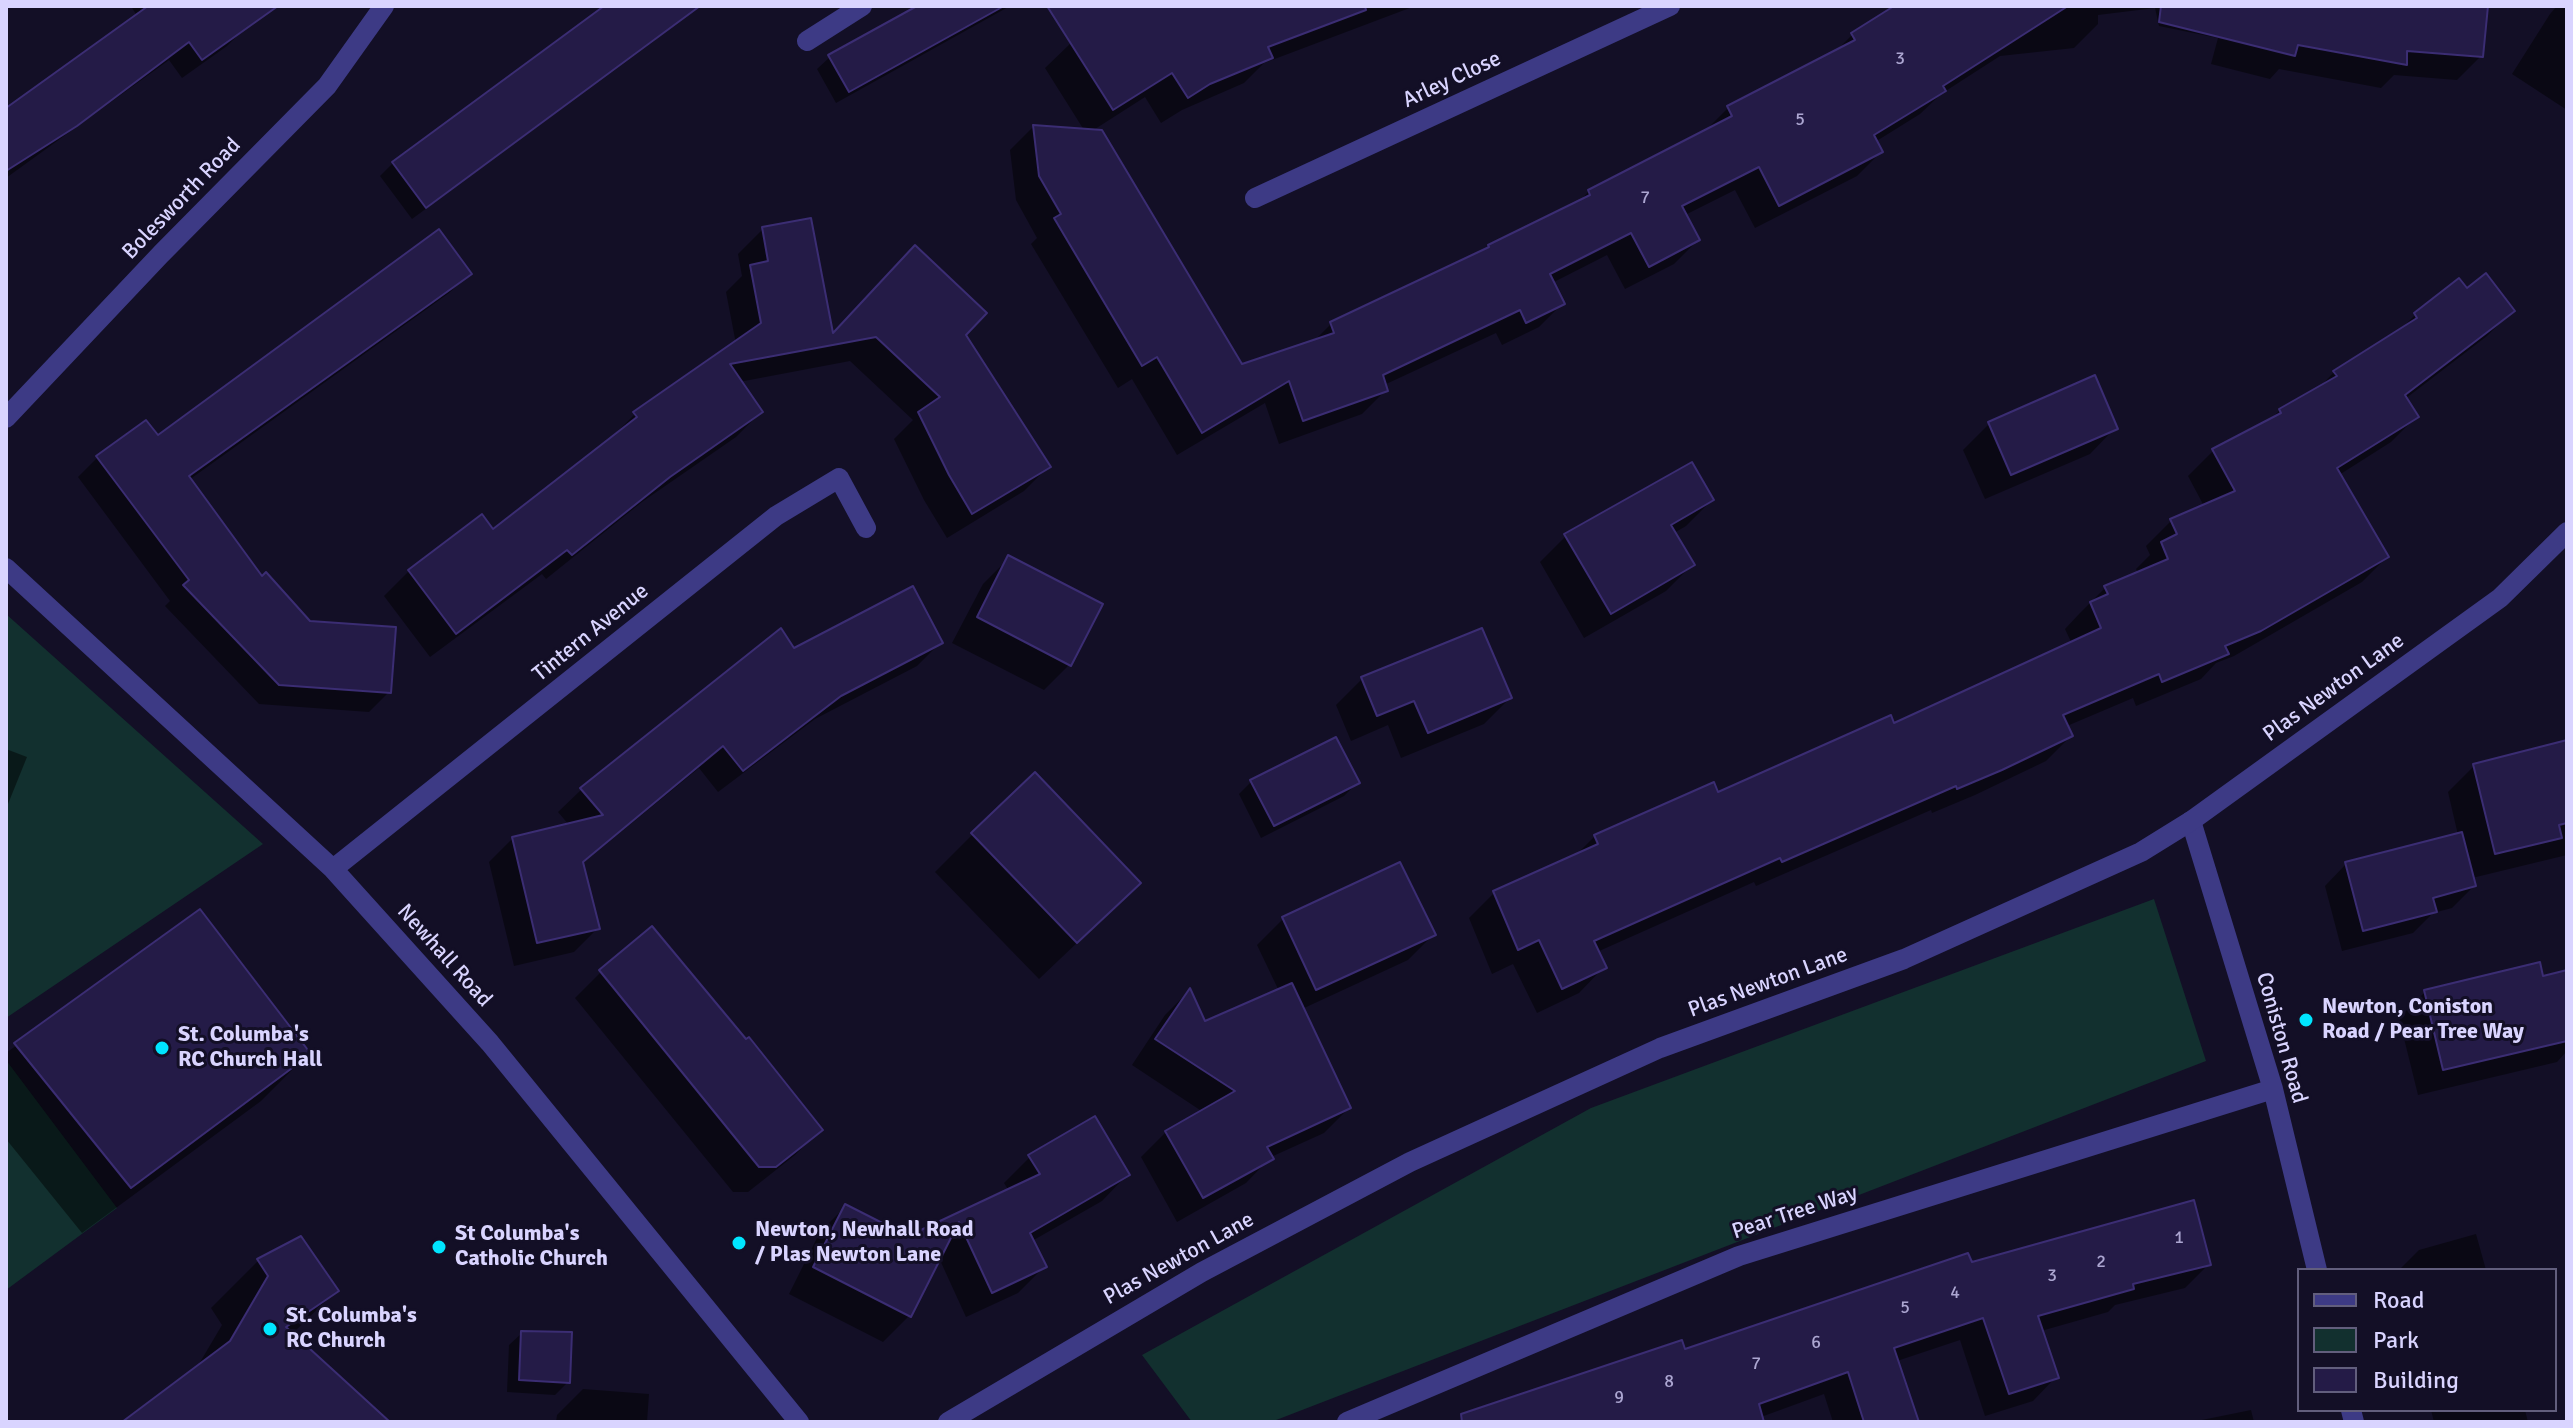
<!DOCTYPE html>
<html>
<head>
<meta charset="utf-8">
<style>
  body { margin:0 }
  #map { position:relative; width:2573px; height:1428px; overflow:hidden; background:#130f26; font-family:Signika,sans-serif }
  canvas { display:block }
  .frame { position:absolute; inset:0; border:8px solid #d9d4ff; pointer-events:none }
  .legend { position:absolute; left:2297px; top:1268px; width:260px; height:144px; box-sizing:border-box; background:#130f26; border:2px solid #625e7d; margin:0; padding:10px 14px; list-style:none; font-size:24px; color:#d9d4ff }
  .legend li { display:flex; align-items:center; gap:16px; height:40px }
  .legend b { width:40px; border:2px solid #625e7d }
</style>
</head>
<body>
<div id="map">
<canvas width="2573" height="1428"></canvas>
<div class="frame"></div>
<ul class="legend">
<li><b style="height:10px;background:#3d3a85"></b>Road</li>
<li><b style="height:22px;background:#12302f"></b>Park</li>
<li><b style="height:22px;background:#241b47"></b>Building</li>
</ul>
</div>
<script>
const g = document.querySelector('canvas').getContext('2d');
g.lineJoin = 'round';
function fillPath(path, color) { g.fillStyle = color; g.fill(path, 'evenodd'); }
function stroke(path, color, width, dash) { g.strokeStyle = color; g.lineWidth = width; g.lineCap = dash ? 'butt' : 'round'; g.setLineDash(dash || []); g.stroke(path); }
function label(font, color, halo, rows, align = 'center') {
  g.font = font + ' Signika,sans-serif'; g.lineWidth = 6; g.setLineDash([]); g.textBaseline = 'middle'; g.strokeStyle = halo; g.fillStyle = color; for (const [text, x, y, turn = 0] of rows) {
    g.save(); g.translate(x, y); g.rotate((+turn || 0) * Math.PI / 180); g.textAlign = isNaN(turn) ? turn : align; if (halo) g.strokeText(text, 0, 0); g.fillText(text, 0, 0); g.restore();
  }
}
fillPath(new Path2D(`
  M6,614L263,844L6,1018Z
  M2154,899L2206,1061L1271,1422H1192L1142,1355L1591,1108Z
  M6,1060L117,1208L6,1290Z`), '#12302f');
fillPath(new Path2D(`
  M131,6H232L246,27L227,46L182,78L169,60L6,178V111L137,16Z
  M608,6H649L666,29L653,42L412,219L380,176L393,163Z
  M920,6H1010L836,103L817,69L830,57Z
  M1153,6H1415L1264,63L1244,83L1182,110L1161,123L1145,97L1092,131L1241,367L1313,342L1331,324L1483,252L1489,247L1577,204L1589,191L1704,132L1728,108L1833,54L1852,35L1898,6H2486L2481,56L2457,80L2394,75L2381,88L2279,69L2270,79L2211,64L2218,38L2159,26L2155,8L2098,15V24L2074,48L2000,56L1941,94L1920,114L1875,142L1881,152L1857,176L1755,228L1735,190L1685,215L1698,240L1674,264L1625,289L1607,255L1552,283L1563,303L1539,327L1502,345L1496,333L1384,385L1386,390L1362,414L1279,444L1265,403L1177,455L1132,379L1118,388L1031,244L1037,238L1016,200L1010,150L1033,127L1084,130L1045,68L1071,43Z
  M2557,6H2567V110L2512,74L2550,14Z
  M763,229L831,336L963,335L1049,466L1024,491L947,538L924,500L894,439L913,420L850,361L739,382L761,412L736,437L642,502L546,579L542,574L430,657L384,596L409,571L482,516L493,532L610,439L635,414L736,344L726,292L742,276L738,254Z
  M469,274L449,293L189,480L261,579L389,692L369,712L259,704L165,606L170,601L78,477L98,457L157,438Z
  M2459,281L2466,291L2512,311L2487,336L2405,399L2416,417L2391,442L2339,475L2387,557L2362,582L2234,656L2216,663L2201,679L2136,706L2133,698L2067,726L2071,736L2046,761L1975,795L1932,813L1931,810L1756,886L1754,882L1597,952L1604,967L1579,993L1537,1013L1513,964L1492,974L1469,918L1494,893L1574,857L1595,836L1717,794L1893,725L2072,644L2065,629L2080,613L2105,588L2139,574L2136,569L2150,555L2146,546L2171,521L2204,506L2188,476L2213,451L2268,422L2280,410L2317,390L2334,372L2398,332L2415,315Z
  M2094,378L2115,428L2090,454L1985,499L1963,450L1989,424Z
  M1712,500L1686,526L1674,533L1692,565L1666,591L1584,638L1540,562L1566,536Z
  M1009,558L1070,664L1044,690L952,643L983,584Z
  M940,643L917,666L815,719L718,792L699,768L582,864L598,928L574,952L514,966L489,862L513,838L569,825L558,812L582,789Z
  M1362,679L1510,698L1484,724L1401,758L1388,725L1351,741L1336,705Z
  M2567,742V855L2472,878L2474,886L2452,908L2433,913L2413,933L2342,951L2325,886L2346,864L2458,835L2448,792L2474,766Z
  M6,749L27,757L6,809Z
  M1252,781L1357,783L1344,796L1261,838L1239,794Z
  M973,834L1101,920L1039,979L935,872Z
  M200,912L308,1054L261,1101L82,1233L6,1139V1053Z
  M1283,919L1434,934L1408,960L1302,1009L1349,1108L1324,1133L1271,1157L1246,1183L1177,1222L1141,1157L1166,1132L1203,1112L1132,1065L1165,1015L1189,991L1204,1024L1279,991L1257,945Z
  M652,929L820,1130L795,1155L748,1192H733L575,998L601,972Z
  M2567,972V1051L2557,1062L2418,1095L2399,1018L2425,992L2542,978Z
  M1030,1157L1127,1175L1102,1201L1032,1241L1044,1267L1018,1293L966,1317L939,1258L909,1316L883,1342L789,1294L820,1232L846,1206L908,1239L1009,1191L1004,1183Z
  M2476,1234L2486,1270H2399L2419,1250Z
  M258,1261L336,1291L291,1335L371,1422H126L196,1369L222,1325L211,1308Z
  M1970,1264H2209L2185,1288L2115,1305L2108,1312L2041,1331L2056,1377L2033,1401L1985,1416L1960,1340L1897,1361L1917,1422H1833L1824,1394L1761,1417L1762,1422H1474L1684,1351Z
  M522,1333L568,1382L555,1395L507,1392L509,1345Z
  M583,1389L649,1394L647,1422H556L557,1415Z
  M2251,1410L2254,1422H2192Z
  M2431,1410H2525L2528,1422H2434Z`), '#0007');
const building = new Path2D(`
  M148,6H278L202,60L189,42L77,126L6,171V108Z
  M604,6H700L426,208L392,162Z
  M917,6H1004L849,92L828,55Z
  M1047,6H1365L1366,10L1268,47L1273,58L1210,84L1188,98L1172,73L1113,110Z
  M1894,6H2068L1943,86L1946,91L1874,135L1883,152L1779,206L1759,167L1682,206L1700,240L1649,267L1631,233L1550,274L1565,304L1526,323L1520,310L1383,375L1388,391L1303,421L1289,381L1202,433L1157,357L1142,366L1054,218L1061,214L1039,176L1033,125L1102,130L1242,364L1334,333L1330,322L1489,247L1488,245L1590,195L1588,190L1732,116L1727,106L1855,40L1851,33Z
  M2161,6H2488L2483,57L2407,51V65L2298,45L2295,56L2159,22Z
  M811,218L833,333L915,245L987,313L966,335L1051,467L972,514L949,475L918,412L940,397L876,337L730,364L763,412L670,477L572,555L567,550L456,634L408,570L482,514L493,529L637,417L633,412L761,323L750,265L768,261L762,227Z
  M439,229L472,274L189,476L262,576L266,572L310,621L396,627L391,693L279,685L183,585L189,580L96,456L146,420L158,435Z
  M2486,273L2515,311L2405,395L2419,417L2337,468L2389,557L2261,631L2225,646L2229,654L2162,682L2159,674L2063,715L2073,736L2002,770L1957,789L1956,786L1782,862L1780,858L1594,941L1607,968L1562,989L1539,940L1518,950L1493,891L1598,844L1594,835L1714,782L1718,792L1891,715L1894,723L2101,628L2090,602L2108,594L2104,586L2168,559L2161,542L2177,534L2170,519L2235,491L2212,449L2281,413L2279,409L2337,376L2333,371L2417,318L2414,313L2459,278L2467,288Z
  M2095,375L2118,429L2011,475L1988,422Z
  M1692,462L1714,500L1671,525L1695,565L1611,614L1564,534Z
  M1008,555L1103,604L1071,666L977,617Z
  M913,586L943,643L841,696L743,771L723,746L583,862L600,929L537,943L512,837L603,815L580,788L781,628L794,648Z
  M1482,628L1512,698L1428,733L1414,701L1377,716L1361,677Z
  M1336,737L1360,783L1274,826L1250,780Z
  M2567,740V823L2559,825L2562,838L2495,854L2473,764Z
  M1035,772L1141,883L1077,943L971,833Z
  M2462,832L2476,886L2433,898L2437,912L2363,931L2345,862Z
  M1400,862L1436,935L1316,990L1282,917Z
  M200,909L311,1054L131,1188L14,1043Z
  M652,926L746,1039L749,1037L823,1130L776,1167H759L599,970Z
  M2540,962L2543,976L2567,970V1041L2443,1070L2424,990Z
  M1292,983L1351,1108L1267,1147L1274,1159L1203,1198L1165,1131L1235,1091L1155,1039L1190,988L1205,1021Z
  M1095,1116L1130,1175L1030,1233L1047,1267L992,1293L959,1222L911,1317L813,1267L845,1204L908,1236L1040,1174L1028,1155Z
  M2194,1200L2211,1265L2133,1284L2134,1289L2038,1316L2059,1378L2009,1394L1983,1318L1894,1348L1919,1422H1864L1848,1372L1759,1404L1764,1422H1462L1461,1414L1682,1340L1685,1349L1968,1253L1972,1262Z
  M301,1236L339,1291L286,1327L390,1422H122L230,1341L268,1276L257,1259Z
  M521,1331L572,1332L570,1383L519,1380Z`);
fillPath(building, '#241b47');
stroke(building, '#3b2d73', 2);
stroke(new Path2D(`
  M807,41L862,6
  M1255,198L1670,6
  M6,418L161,254L327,86L384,6
  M6,568L333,869L490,1043L799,1422
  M2191,821L2273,1089L2317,1270
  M333,869L776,516L839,478L866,528
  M2351,1410L2354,1422
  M1347,1422L1739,1256L2273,1089`), '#3d3a85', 20);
stroke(new Path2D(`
  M948,1422L1202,1272L1410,1162L1660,1048L1904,959L2141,852L2191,821L2500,598L2567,532`), '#3d3a85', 20);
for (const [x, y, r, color] of [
  [2306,1020,8,"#00e5ff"],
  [162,1048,8,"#00e5ff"],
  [739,1243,8,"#00e5ff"],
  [439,1247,8,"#00e5ff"],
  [270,1329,8,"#00e5ff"]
]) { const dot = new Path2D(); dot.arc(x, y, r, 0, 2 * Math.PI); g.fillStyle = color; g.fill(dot); stroke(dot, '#130f26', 3); }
label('18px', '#aca6d1', null, [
  ["3",1900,59],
  ["5",1800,120],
  ["7",1645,198],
  ["1",2179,1238],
  ["2",2101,1262],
  ["3",2052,1276],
  ["4",1955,1293],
  ["5",1905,1308],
  ["6",1816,1343],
  ["7",1756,1364],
  ["8",1669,1382],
  ["9",1619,1398]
]);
label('22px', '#d9d4ff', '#130f26', [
  ["Arley Close",1452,80,-25],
  ["Bolesworth Road",182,199,-46],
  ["Tintern Avenue",591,633,-39],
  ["Plas Newton Lane",2334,688,-36],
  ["Newhall Road",444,956,48],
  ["Plas Newton Lane",1768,983,-20],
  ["Coniston Road",2281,1038,74],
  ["Pear Tree Way",1795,1213,-18],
  ["Plas Newton Lane",1179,1259,-29]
]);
label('bold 22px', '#d9d4ff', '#130f26', [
  ["Newton, Coniston",2322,1007],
  ["Road / Pear Tree Way",2322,1032],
  ["St. Columba's",178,1035],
  ["RC Church Hall",178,1060],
  ["Newton, Newhall Road",755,1230],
  ["/ Plas Newton Lane",755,1255],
  ["St Columba's",455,1234],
  ["Catholic Church",455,1259],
  ["St. Columba's",286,1316],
  ["RC Church",286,1341]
], 'left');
</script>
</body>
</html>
